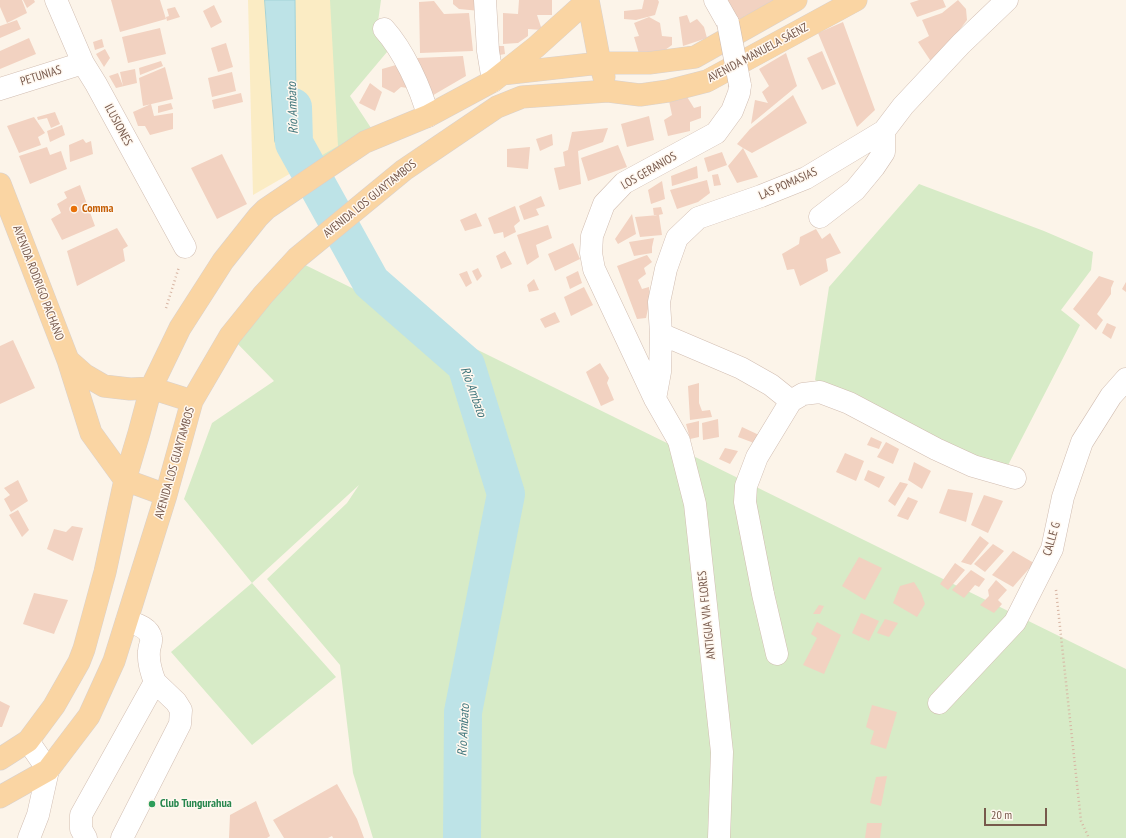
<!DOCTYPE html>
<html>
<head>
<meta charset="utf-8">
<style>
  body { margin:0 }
  #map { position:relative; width:1126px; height:838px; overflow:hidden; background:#fcf4e9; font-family:"PT Sans Narrow",sans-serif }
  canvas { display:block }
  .scale { position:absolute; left:984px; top:808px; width:63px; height:18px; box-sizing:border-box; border:2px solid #77594c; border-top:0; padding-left:5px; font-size:12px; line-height:14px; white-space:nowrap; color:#77594c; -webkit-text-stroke:3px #fff8f0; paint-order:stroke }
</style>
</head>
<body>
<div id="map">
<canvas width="1126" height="838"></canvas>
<div class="scale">20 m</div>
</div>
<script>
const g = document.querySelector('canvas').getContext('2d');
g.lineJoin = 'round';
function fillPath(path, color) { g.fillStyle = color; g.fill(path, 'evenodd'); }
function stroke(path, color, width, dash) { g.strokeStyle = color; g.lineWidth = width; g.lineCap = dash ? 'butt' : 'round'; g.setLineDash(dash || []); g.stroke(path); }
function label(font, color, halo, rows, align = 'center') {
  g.font = font + ' "PT Sans Narrow",sans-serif'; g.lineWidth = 3; g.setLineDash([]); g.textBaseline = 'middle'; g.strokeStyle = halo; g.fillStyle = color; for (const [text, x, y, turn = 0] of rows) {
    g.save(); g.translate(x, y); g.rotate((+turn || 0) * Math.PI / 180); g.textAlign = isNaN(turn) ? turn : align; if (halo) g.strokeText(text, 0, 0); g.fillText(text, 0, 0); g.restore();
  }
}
fillPath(new Path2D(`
  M301,0H381L378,22L387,52L350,96L375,134L321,162L299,98Z
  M919,184L1044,231L1093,252L1091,270L1061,310L1080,325L1004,473L910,437L815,380L829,287Z
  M293,259L1126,669V838H373L353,773L340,665L267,579L347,503L359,485L252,583L336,677L252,745L171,652L252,583L184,499L212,423L274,381L230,336Z`), '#d7ebc7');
fillPath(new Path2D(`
  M248,0H330L338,146L253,195Z`), '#fbecc4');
const water = new Path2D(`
  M265,0H295L296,100L312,155L284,161L275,142Z`);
fillPath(water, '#bde3e7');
stroke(water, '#a3d3d8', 1);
stroke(new Path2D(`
  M293,107L294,143L371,282L466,365L506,494L463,712L462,838`), '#bde3e7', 38);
fillPath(new Path2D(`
  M0,0H22L27,13L7,23L0,7Z
  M23,0H34L35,2L27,8Z
  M111,0H160L166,19L120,32Z
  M453,0H480V11L459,9L453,4Z
  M519,0H552V15H537L542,30L528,29V36L518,43L503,44V13L518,14Z
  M644,0H658L659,2L655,15L636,20L624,19V11L642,9Z
  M719,0H784L733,30Z
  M919,0H943L946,7L917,17L910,3Z
  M958,0L966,9L967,20L949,44L932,63L918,42L929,36L922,20L942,13Z
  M434,1L444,14L469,13L473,51L420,53L419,2Z
  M214,5L222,22L211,28L203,11Z
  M175,7L180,17L167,21L166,17L169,16L167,9Z
  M687,15L690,23L697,19L704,27L707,38L683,46L679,17Z
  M649,17L660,23L662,36L672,37V45L665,50L640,57L634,37L639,36L634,23Z
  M17,20L21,29L0,38V26Z
  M843,22L875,110L857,127L818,33Z
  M160,28L166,54L128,63L122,37Z
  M29,38L36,54L0,69V51Z
  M102,39L104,47L95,50L93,42Z
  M226,43L233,67L218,72L211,48Z
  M498,46H504L505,54L494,56Z
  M105,49L110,58L104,67L96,54Z
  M822,51L836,84L822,90L807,58Z
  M786,53L797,86L751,124L755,100L768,103L762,92L769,86L759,69Z
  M463,56L466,76L430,97L417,58Z
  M161,61L163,66L140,75L139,68Z
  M396,65L407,88L401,87L394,93L382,87V69Z
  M165,67L173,99L143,106L139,78Z
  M135,69L137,83L116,88L109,76L118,73L123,86L120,72Z
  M232,72L236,91L212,97L208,78Z
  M370,83L382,92L375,111L359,103Z
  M684,92L694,108L701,106V118L690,122V131L668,136L664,120L672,115L669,101Z
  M241,93L243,102L214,109L212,100Z
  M793,95L807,123L752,153L743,148L758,177L737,183L728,166L743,148L737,144L750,129Z
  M171,103L173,109L158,113V106Z
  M151,104L154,116L173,113V129L150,135L145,126H138L133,112Z
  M55,112L60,124L51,128L47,118L38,120L37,117Z
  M649,116L654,140L627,147L621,124Z
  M34,117L45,133L38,137L41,145L19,153L7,126Z
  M62,125L65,135L50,142L47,131Z
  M608,128L603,142L578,151L581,184L559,190L554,168L565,166L563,152L568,150L572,132Z
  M552,134L553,145L540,151L536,139Z
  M83,139L86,143L91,141L93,154L70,162L69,145Z
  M618,145L627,167L588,181L581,158Z
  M47,147L50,155L61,151L67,169L30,184L19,156Z
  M530,147L528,169L507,167V149Z
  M722,152L727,165L708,172L704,158Z
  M222,154L247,204L217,219L191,168Z
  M697,166L698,178L672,186L671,176Z
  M718,174L721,185L714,186L712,175Z
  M707,180L710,193L698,202L677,209L670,190Z
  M662,181L665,199L651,204L648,190Z
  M80,185L95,226L62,240L51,219L61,213L57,204L67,198L64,192Z
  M541,196L545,206L536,209L539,215L524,220L519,206Z
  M515,206L520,221L514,226L516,232L504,238L503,232L494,234L488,218Z
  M661,207L663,214L654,216L653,208Z
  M476,213L482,226L465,231L460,220Z
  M632,214L636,234L618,244L615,239Z
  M659,215L662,235L640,237L635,217Z
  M548,225L552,238L536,245L539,257L527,265L517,235Z
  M117,228L128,246L123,249L125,261L77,286L67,251Z
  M816,229L822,239L830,233L841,253L826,259L828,271L800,286L794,269L787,270L782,254L799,244L800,237Z
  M654,238L652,247V253L634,256L629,242Z
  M573,243L580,259L555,271L548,254Z
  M505,251L512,264L501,269L496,256Z
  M647,255L652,262L644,268L646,274L638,280L642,289L649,287L650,300L646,318L637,319L617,266Z
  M478,268L482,276L477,281L472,271Z
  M467,271L472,283L466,287L459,274Z
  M578,271L582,283L570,289L566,277Z
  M1099,276L1114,281L1111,288V294L1097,314L1103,320L1096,330L1073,309Z
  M534,279L539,290L529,292L527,285Z
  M1126,282V292L1122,289Z
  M584,287L593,305L571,316L564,297Z
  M555,312L560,322L545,328L540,319Z
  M1107,323L1116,327L1111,339L1102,333Z
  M13,340L35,388L0,404V346Z
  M600,363L609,378L607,383L614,400L601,406L586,372Z
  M699,383V403L702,411L710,410L712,417L690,420L688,386Z
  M718,419L719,437L703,440L702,423Z
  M699,421V437L690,439L686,424Z
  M742,427L759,435L754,443L738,437Z
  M871,437L882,442L879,449L867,445Z
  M886,442L899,449L893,464L877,457Z
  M725,448L738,451L730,464L719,459Z
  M845,453L864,461L856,481L836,472Z
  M914,462L931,471L922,489L908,480Z
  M868,470L885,477L879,488L864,480Z
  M18,480L28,501L11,512L4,499L10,495L4,488Z
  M900,482L908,484L895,506L888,501Z
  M948,489L973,493L966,522L939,513Z
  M984,495L1003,501L988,533L971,525Z
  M908,497L918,501L908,520L897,516Z
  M18,510L29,530L22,537L9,515Z
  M72,526L83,528L73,561L47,549L54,529L66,532Z
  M980,536L989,543L971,565L961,562Z
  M993,544L1004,551L985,572L974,564Z
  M1013,551L1034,563L1013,587L992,575Z
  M859,557L882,568L865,600L842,586Z
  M955,563L965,570L948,590L940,584Z
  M971,570L985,579L979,587L975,585L964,598L952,590Z
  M996,580L1007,590L998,600L1002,604L994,613L980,605L989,596L988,590Z
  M914,582L921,593L925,604L917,617L893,603L900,586Z
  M34,593L68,600L54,634L23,624Z
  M819,605L824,606L820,614H813Z
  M861,613L879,621L869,641L852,633Z
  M885,619L898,623L889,637L877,633Z
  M817,622L841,635L824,674L803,665L817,638L811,634Z
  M0,701L10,706L2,727H0Z
  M872,705L897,712L886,749L870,744L874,731L866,727Z
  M887,776L881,806L870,803L876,777Z
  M337,784L357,819L364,838H333L332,836L328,838H284L273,820Z
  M256,801L270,836L267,838H229L230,815Z
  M867,823H882L880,838H865Z`), '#f2d2c1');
const minor = new Path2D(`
  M56,0L83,63L96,84L185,247
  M485,0L488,51L493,81
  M715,0L728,23
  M384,29C403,50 421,88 428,116
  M0,89L83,63
  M820,217L855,190L874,167L884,152V131
  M661,334L741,368L771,385L791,401
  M655,399L660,372L661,334L659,302L666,269L677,238L698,218L761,196L806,178L884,131L903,106L961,44L1007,0
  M127,621C136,624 149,627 151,638C152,642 149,647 149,651C148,662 151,672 155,682
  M777,654L763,594L745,502L746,486L757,457L791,401L803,394L820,392L849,403L936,449L973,466L1015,478
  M939,703L1015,622L1052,549L1063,497L1082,442L1111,396L1126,379
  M28,741L48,770L38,815L29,838
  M86,838L81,829V815L155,682L176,702L181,710L180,724L122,838
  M719,838L722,752L695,504L679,441L655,399L594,269L591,253L592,236L604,204L624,183L716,133L732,111L739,93L740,85`);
const major = new Path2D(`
  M588,0L600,63L604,77
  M502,74L600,63H649L695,57L796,0
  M0,184L68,360L91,433L125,480L166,495
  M68,360L85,375L104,386L130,389L151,388L192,401
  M0,759L28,741L54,706L79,662L84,649L105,572L125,480L139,433L151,388L180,328L223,261L258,217L266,209L365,142L428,116L493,81L536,47L588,0
  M0,797L48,770L89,716L114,661L166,495L192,401L230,336L263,295L297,258L404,170L497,107L522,97L608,91L640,95L668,91L707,81L856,0`);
stroke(minor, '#d1bdb1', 23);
stroke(major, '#d9d1cd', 23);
stroke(new Path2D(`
  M166,308L179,267
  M1056,590L1081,821L1089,838`), '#d7b5a3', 2.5, [1, 3]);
stroke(minor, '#fff', 22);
stroke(major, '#fad5a3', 22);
const minorBridge = new Path2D(`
  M728,23L740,85`);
stroke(minorBridge, '#d1bdb1', 23, []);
stroke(minorBridge, '#fff', 22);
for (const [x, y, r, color] of [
  [74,209,4,"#e8710a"],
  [152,804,4,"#2e9e5b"]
]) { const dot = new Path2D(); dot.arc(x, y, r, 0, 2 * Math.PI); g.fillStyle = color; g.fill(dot); stroke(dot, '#fff8f0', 1.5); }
label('12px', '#77594c', '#fff8f0', [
  ["AVENIDA MANUELA SÁENZ",758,53,-28],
  ["PETUNIAS",41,76,-17],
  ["ILUSIONES",118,125,62],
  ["LOS GERANIOS",649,171,-30],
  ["LAS POMASIAS",788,184,-24],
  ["AVENIDA LOS GUAYTAMBOS",370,199,-39],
  ["AVENIDA RODRIGO PACHANO",38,283,69],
  ["AVENIDA LOS GUAYTAMBOS",175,463,-74],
  ["CALLE G",1052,539,-74],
  ["ANTIGUA VIA FLORES",707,615,-96]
]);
label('bold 12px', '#c56008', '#fff8f0', [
  ["Comma",82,209]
], 'left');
label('bold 12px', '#27864d', '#fff8f0', [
  ["Club Tungurahua",160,804]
], 'left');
label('italic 13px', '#40767c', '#fff8f0', [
  ["Río Ambato",293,108,-92],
  ["Río Ambato",473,392,70],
  ["Río Ambato",464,730,-87]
]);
</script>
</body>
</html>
